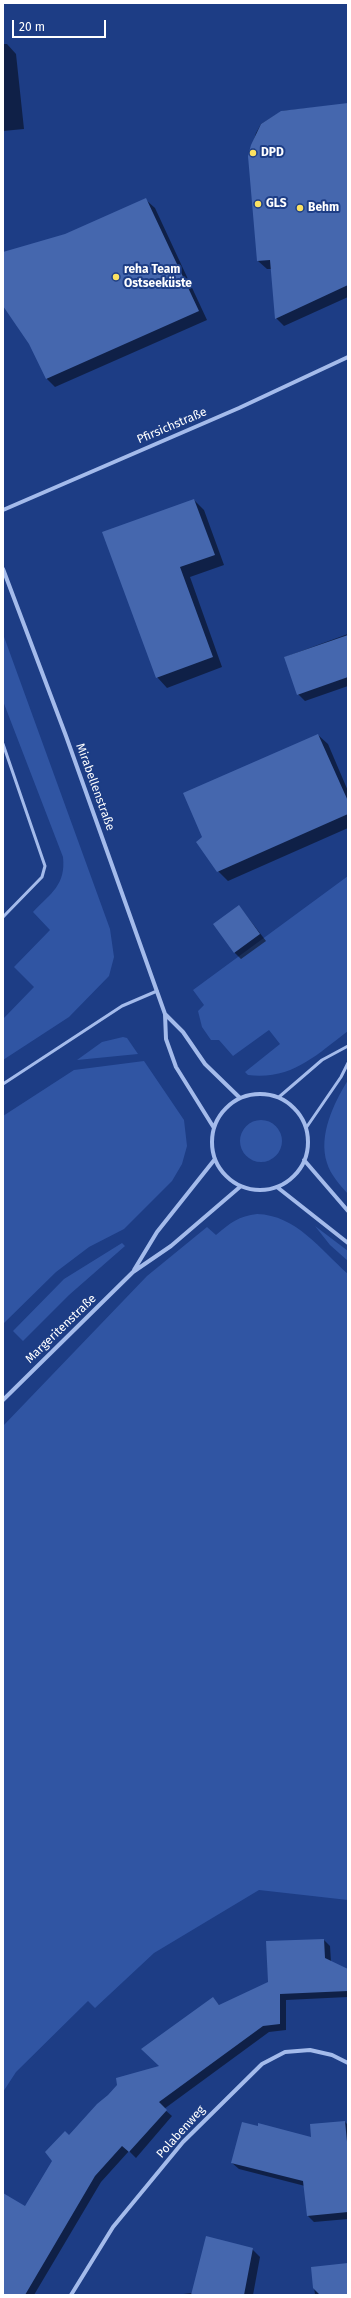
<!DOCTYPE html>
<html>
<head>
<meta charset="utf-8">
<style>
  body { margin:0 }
  #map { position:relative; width:351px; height:2298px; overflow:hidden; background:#1d3d85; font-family:"Fira Sans",sans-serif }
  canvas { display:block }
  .frame { position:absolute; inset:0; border:4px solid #fff; pointer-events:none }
  .scale { position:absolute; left:12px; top:20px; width:94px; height:18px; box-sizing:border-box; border:2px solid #fff; border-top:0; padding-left:5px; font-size:12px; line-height:14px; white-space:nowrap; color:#fff; -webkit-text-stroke:3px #1d3d85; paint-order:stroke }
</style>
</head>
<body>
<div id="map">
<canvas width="351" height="2298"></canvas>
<div class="frame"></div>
<div class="scale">20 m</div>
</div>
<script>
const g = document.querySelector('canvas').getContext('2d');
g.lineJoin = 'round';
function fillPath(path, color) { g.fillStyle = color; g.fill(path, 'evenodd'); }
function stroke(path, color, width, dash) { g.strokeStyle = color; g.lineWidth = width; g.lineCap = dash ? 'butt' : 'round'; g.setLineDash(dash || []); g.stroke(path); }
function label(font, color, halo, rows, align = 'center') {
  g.font = font + ' "Fira Sans",sans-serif'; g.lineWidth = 4; g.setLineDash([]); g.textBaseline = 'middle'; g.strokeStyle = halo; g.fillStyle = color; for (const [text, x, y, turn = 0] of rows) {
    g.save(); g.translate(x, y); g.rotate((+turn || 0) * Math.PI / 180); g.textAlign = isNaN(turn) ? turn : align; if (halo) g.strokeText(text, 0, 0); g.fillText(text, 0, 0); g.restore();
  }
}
fillPath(new Path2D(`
  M3,634L110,929L114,957L109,976L69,1017L3,1060V1019L34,987L14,967L50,930L33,912C51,893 66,885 63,857L3,701Z
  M348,876V1031C315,1056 292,1080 248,1075L245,1072L280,1044L269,1030L233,1056L219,1040H211L202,1027L198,1011L204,1005L193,990Z
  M123,1037L127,1038L138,1054L77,1060L102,1042Z
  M144,1061L184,1120L187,1146L182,1164L172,1181L124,1229L89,1247L56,1272L3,1324V1116L74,1070Z
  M348,1080V1194C340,1185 330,1174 327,1163C318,1135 334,1103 348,1080Z
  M240 1141a21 21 0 1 1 42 0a21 21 0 1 1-42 0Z
  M257,1214C296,1215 321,1250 348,1274V1900L259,1890L154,1953L95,2008L88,2001L16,2072L3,2092V1426L147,1276L207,1227L216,1235C230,1223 239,1216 257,1214Z
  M315,1226L348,1251V1261L330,1245Z
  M122,1243L125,1246L69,1295L23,1341L13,1331L64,1279Z`), '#3055a3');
fillPath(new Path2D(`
  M3,44H7L16,54L24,129L3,131Z
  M348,104V297L284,326L276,318L272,269H267L258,261L249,156L256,133L261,124L282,111Z
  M146,200L155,208L207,320L55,387L47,379L30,344L3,305V253L65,235Z
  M194,500L204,510L224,565L190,577L222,667L167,688L157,677Z
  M348,634V686L305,701L298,694L285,657Z
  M318,735L328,744L348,791V828L228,881L218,871Z
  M239,906L266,941L241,959L234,952Z
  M324,1940L330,1946L331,1962L348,1970V1997L286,2000V2030L269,2032L164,2109L172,2116L136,2158L129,2151L101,2182L34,2295H3V2210L26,2208L69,2136L160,2066L213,1998L220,2006L269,1983Z
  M345,2122L348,2125V2219L314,2222L308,2216L305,2186L239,2169L232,2163L312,2138Z
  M252,2249L260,2257L253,2295H175L192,2293Z
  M348,2264V2295H315L312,2268Z`), '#0007');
fillPath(new Path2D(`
  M348,103V285L275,319L270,260L257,261L248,156L251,145L261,124L281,111Z
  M146,198L199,311L46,379L29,344L3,306V252L65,234Z
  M194,499L215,555L180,567L213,657L156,678L102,532Z
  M348,635V677L297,695L284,657Z
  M318,734L348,801V814L217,872L196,842L202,837L183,793Z
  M239,905L260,934L234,953L213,924Z
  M324,1939L325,1958L348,1969V1991L280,1994V2024L263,2026L159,2102L167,2110L129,2152L122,2146L95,2176L25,2295H3V2193L25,2206L52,2161L45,2152L65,2131L69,2135L97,2104L108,2095L117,2085L116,2078L159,2066L141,2049L213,1997L219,2005L268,1982L266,1941Z
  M345,2121L348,2152V2212L307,2216L303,2181L231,2163L242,2122L258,2126V2123L311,2137L310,2124Z
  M206,2236L253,2248L244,2295H191Z
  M348,2263V2295H320L313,2288L311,2267Z`), '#4567ae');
stroke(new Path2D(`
  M3,744L45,866L42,877L3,917
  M3,1084L122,1006L157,991
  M279,1097L322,1060L348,1046
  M306,1128L341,1077L348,1063`), '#a4bbeb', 3);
stroke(new Path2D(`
  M3,510L239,408L348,357
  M3,569L66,736L165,1014L166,1039L176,1067L214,1128
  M165,1014L183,1032L205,1064L240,1098
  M212 1142a48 48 0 1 1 96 0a48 48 0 1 1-96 0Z
  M304,1160L348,1211
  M277,1187L348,1243
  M134,1270L157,1232L215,1159
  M3,1400L133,1272L171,1246L241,1186
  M71,2295L113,2227L183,2142L262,2064L285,2052L310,2050L332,2055L348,2063`), '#a4bbeb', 4);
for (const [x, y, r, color] of [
  [253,153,4,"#fbe262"],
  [258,204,4,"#fbe262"],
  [300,208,4,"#fbe262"],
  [116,277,4,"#fbe262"]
]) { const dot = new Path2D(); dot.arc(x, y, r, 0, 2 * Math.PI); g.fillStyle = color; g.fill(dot); stroke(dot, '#1d3d85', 1.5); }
label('bold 12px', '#fff', '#1d3d85', [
  ["DPD",261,153],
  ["GLS",266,204],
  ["Behm",308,208],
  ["reha Team",124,270],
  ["Ostseeküste",124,284]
], 'left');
label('12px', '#fff', '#1d3d85', [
  ["Pfirsichstraße",172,426,-23],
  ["Mirabellenstraße",95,787,70],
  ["Margeritenstraße",61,1329,-44],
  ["Polabenweg",181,2132,-48]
]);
</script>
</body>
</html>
